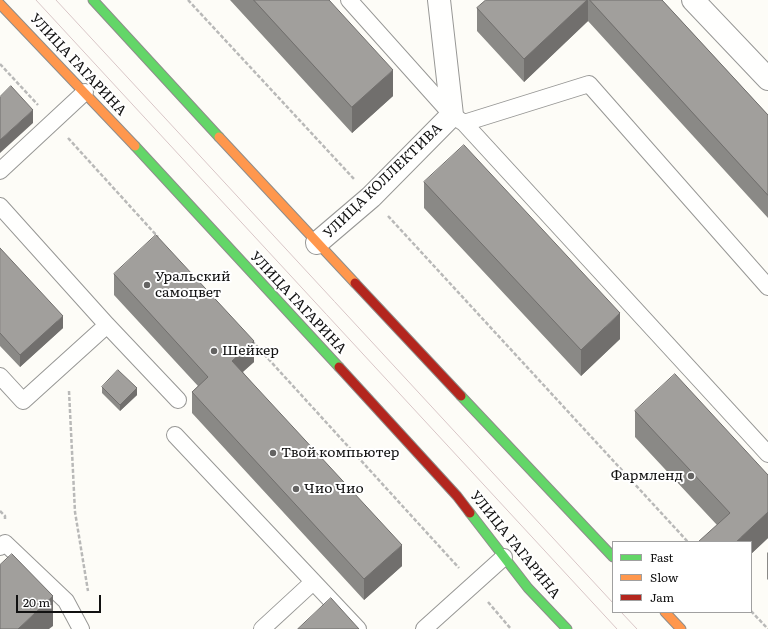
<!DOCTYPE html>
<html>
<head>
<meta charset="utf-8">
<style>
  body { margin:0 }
  #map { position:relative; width:768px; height:629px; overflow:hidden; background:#fdfcf7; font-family:Literata,serif }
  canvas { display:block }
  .legend { position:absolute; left:612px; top:541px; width:140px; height:72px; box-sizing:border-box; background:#fff; border:1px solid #a0a0a0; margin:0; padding:5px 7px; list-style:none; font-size:12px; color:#111 }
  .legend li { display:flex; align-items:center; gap:8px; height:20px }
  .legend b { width:20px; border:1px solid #a0a0a0 }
  .scale { position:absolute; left:16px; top:595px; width:85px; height:18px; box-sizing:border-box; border:2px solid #111; border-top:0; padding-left:5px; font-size:12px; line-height:14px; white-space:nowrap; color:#111; -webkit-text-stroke:3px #fff; paint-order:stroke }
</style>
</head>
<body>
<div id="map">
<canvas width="768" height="629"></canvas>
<ul class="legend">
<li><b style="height:5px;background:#63d668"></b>Fast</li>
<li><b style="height:5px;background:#ff974d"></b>Slow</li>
<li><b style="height:5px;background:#b3261e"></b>Jam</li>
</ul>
<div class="scale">20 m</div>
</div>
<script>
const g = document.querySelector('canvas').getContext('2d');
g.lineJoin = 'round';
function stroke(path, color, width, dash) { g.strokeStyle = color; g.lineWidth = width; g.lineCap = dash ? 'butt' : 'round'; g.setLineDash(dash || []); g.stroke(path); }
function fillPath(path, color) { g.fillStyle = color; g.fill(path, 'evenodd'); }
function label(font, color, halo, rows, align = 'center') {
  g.font = font + ' Literata,serif'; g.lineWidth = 4; g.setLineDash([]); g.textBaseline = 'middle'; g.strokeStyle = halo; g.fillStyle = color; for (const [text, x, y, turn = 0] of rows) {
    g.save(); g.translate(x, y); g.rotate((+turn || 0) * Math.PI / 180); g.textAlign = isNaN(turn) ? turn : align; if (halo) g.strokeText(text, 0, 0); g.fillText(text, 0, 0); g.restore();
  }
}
const lane = new Path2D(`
  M349,0L452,115L464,123L768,454
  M464,123L589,84L768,287
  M0,171L85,92
  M0,206L107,325L178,400
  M0,376L23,401L107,325
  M175,435L358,629
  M0,547L5,543L66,601L81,629
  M262,629L313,582
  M424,629L504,557`);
const street = new Path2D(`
  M693,0L768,79
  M317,243L371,197L452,115L439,0`);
const fast = new Path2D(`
  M93,0L219,137
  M135,146L339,367
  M461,396L613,557
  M470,513L528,588L567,629`);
const slow = new Path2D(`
  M0,4L135,146
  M219,137L355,283
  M665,612L681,629`);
const jam = new Path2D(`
  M355,283L461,396
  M339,367L457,496L470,513`);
stroke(lane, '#979795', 18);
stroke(street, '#979795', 24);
stroke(fast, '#8e8d8b', 11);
stroke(slow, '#8e8d8b', 11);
stroke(jam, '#8e8d8b', 11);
stroke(new Path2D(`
  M188,0L354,179
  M0,64L38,105
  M68,138L158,237
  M388,216L688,542
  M252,341L459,568
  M69,391L75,512L88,591
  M0,511L5,516V520
  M488,602L511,629
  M751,611L768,629`), '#b9b9b8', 2.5, [4, 2]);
stroke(lane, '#fffffe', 16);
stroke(street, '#fffffe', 22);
stroke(fast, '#63d668', 9);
stroke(slow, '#ff974d', 9);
stroke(jam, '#b3261e', 9);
stroke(new Path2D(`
  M36,0L617,629
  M56,0L613,603
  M621,612L637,629`), '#d9c6c7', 1);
fillPath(new Path2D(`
  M230,0H329L393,96L352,133Z
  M486,0H662L768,115V218L588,21L524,82L477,31V8Z
  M424,182L620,339L581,376L424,208Z
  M0,248L63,328L20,367L0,346Z
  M114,274L254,362L243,372L402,566L364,600L192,413V392L198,386L114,295Z
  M102,387L137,395L120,411L102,393Z
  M635,411L768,475V538L751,554V542L717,525L635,437Z
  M768,552V580L767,579V553Z`), '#8a8986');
fillPath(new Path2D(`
  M587,0H588V21L524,82V59Z
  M393,70V96L352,133V107Z
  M33,110V123L0,153V140Z
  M620,313V339L581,376V350Z
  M63,316V328L20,367V355Z
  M254,341V362L232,381V361Z
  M137,388V395L120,411V405Z
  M768,512V538L751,554V542H736Z
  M402,545V566L364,600V579Z
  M53,596V626L49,629H18Z`), '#716f6d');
const building = new Path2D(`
  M254,0H329L393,70L352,107Z
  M486,0H587L524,59L477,8Z
  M590,0H662L768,115V195Z
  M11,86L33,110L0,140V97Z
  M464,145L620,313L581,350L424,182Z
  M156,235L254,341L232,361L402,545L364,579L192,392L208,377L114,274Z
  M0,248L63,316L20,355L0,333Z
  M118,370L137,388L120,405L102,387Z
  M675,374L768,475V512L736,542H698L730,513L635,411Z
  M12,554L53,596L18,629H0V565Z
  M331,598L359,629H298Z`);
fillPath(building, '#a19f9c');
stroke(building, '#716f6d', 1);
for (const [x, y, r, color] of [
  [147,285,4,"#646362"],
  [214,351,4,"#646362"],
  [273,453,4,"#646362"],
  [691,476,4,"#646362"],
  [296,489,4,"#646362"]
]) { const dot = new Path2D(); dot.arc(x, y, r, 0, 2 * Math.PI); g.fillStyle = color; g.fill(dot); stroke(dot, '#fff', 1.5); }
label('14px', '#111', '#fff', [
  ["УЛИЦА ГАГАРИНА",78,65,47],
  ["УЛИЦА КОЛЛЕКТИВА",383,181,-44],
  ["УЛИЦА ГАГАРИНА",298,303,47],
  ["УЛИЦА ГАГАРИНА",515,545,51]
]);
label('14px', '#111', '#fff', [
  ["Уральский",155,277],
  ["самоцвет",155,293],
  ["Шейкер",222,351],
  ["Твой компьютер",281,453],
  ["Фармленд",683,476,"right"],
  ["Чио Чио",304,489]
], 'left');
</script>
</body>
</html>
